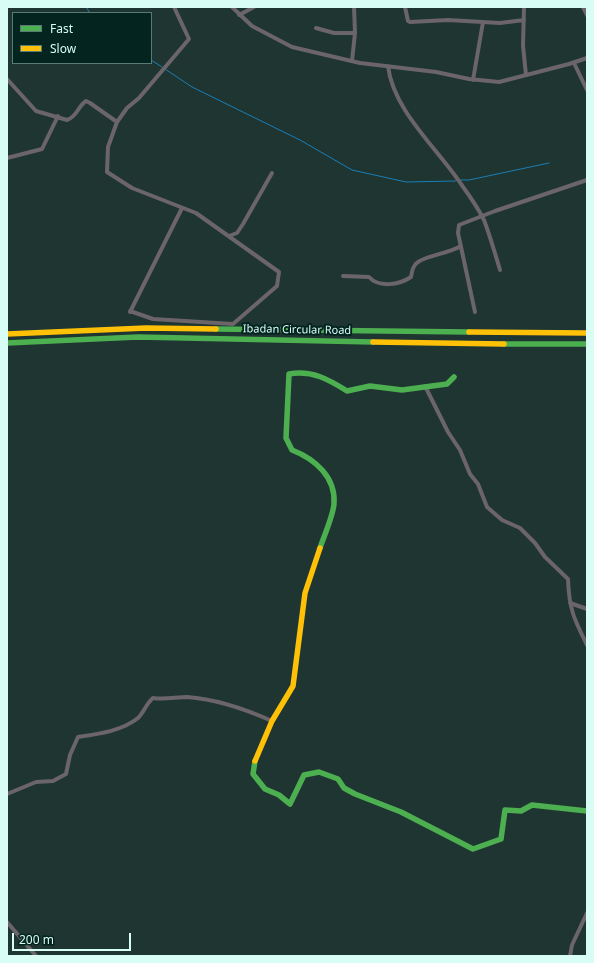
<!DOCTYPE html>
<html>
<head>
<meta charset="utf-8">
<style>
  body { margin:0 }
  #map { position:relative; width:594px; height:963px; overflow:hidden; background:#1e3532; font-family:"Noto Sans",sans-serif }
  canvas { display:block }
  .frame { position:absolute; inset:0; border:8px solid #d8fdf5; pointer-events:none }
  .legend { position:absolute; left:12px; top:12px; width:140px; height:52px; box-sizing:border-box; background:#03241f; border:1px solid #587b75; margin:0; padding:5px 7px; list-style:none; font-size:12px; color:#d8fdf5 }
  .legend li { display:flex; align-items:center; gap:8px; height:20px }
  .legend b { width:20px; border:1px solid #587b75 }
  .scale { position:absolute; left:12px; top:933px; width:119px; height:18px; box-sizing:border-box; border:2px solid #d8fdf5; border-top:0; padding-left:5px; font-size:12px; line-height:14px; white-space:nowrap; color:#d8fdf5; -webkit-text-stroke:3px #03241f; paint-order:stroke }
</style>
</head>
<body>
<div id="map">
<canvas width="594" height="963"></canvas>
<div class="frame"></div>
<ul class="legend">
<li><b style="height:5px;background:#4caf50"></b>Fast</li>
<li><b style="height:5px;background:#ffc107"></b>Slow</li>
</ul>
<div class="scale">200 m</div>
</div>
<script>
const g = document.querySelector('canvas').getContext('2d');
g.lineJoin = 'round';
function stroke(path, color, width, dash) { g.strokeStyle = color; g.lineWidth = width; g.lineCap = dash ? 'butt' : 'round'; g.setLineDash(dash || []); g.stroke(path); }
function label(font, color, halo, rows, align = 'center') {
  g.font = font + ' "Noto Sans",sans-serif'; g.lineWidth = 4; g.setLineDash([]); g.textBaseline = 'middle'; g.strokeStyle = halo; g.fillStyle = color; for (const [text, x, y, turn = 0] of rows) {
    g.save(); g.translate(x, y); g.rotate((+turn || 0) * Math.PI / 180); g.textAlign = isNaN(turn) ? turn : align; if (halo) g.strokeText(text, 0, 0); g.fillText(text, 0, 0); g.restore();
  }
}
stroke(new Path2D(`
  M86,7L90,13
  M151,60L162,67
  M165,69L192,87L300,140L352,170L406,182L456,181
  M460,180H469L549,163`), '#1c7fb7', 1);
stroke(new Path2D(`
  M232,7L252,26L292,47L360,63L436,72L469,79L499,82L569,64L587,58
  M405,7L408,21L410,22L448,20L500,23L524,20
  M524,7L523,46L526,75
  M583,7L587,15
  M239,15L254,7
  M316,28L334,33H355
  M352,61L355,33L354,7
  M574,63L587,90
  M388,66C393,110 437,148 461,184C469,195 478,208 484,220C490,236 495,253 500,270
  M7,79L36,111L67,120C77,117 78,106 86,101L90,103L117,122L108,147L107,172L132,188L196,213L279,272L277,286L233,324L153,319L130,311
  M473,80L483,22
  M117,122L127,108L139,98L189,39L174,7
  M7,158L42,149L58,116
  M229,236L237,233L243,224L272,173
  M343,276L369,277C379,288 399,285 411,277C412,271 413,265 418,262C429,255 447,254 461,246
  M130,312L182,208
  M475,312L458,233L459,225L495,211L587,180
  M425,386L448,432L460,450L470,474L478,484L487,507L502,520L520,528L535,543L545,557L568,579C569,609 574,619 587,645
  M570,603L587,609
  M7,794L36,782L53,781L66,774L70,755L78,737C98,734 122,731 138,718C144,712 146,704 153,698C165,700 176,697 187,697C217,699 245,709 272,721
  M7,922L36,956
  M570,956L572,945L587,913`), '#6b6468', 4);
stroke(new Path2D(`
  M216,329L469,332
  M7,343L138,337L373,342
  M504,344H587
  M320,548C324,536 333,516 334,504C336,477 315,459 292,450L286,438L289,374C312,370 328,379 347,391L370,386L402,390L447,384L454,377
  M255,761L253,774L265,789L279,795L290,804L304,775L319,772L338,779L344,788L355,794L401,812L473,849L501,839L505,810L521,811L532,805L587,811`), '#4caf50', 5.5);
stroke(new Path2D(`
  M469,332L587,333
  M7,334L146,328L216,329
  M373,342L504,344
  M255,761L272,721L293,686L305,593L320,548`), '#ffc107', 5.5);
label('11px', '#d8fdf5', '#03241f', [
  ["Ibadan Circular Road",297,330,1]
]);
</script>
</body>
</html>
